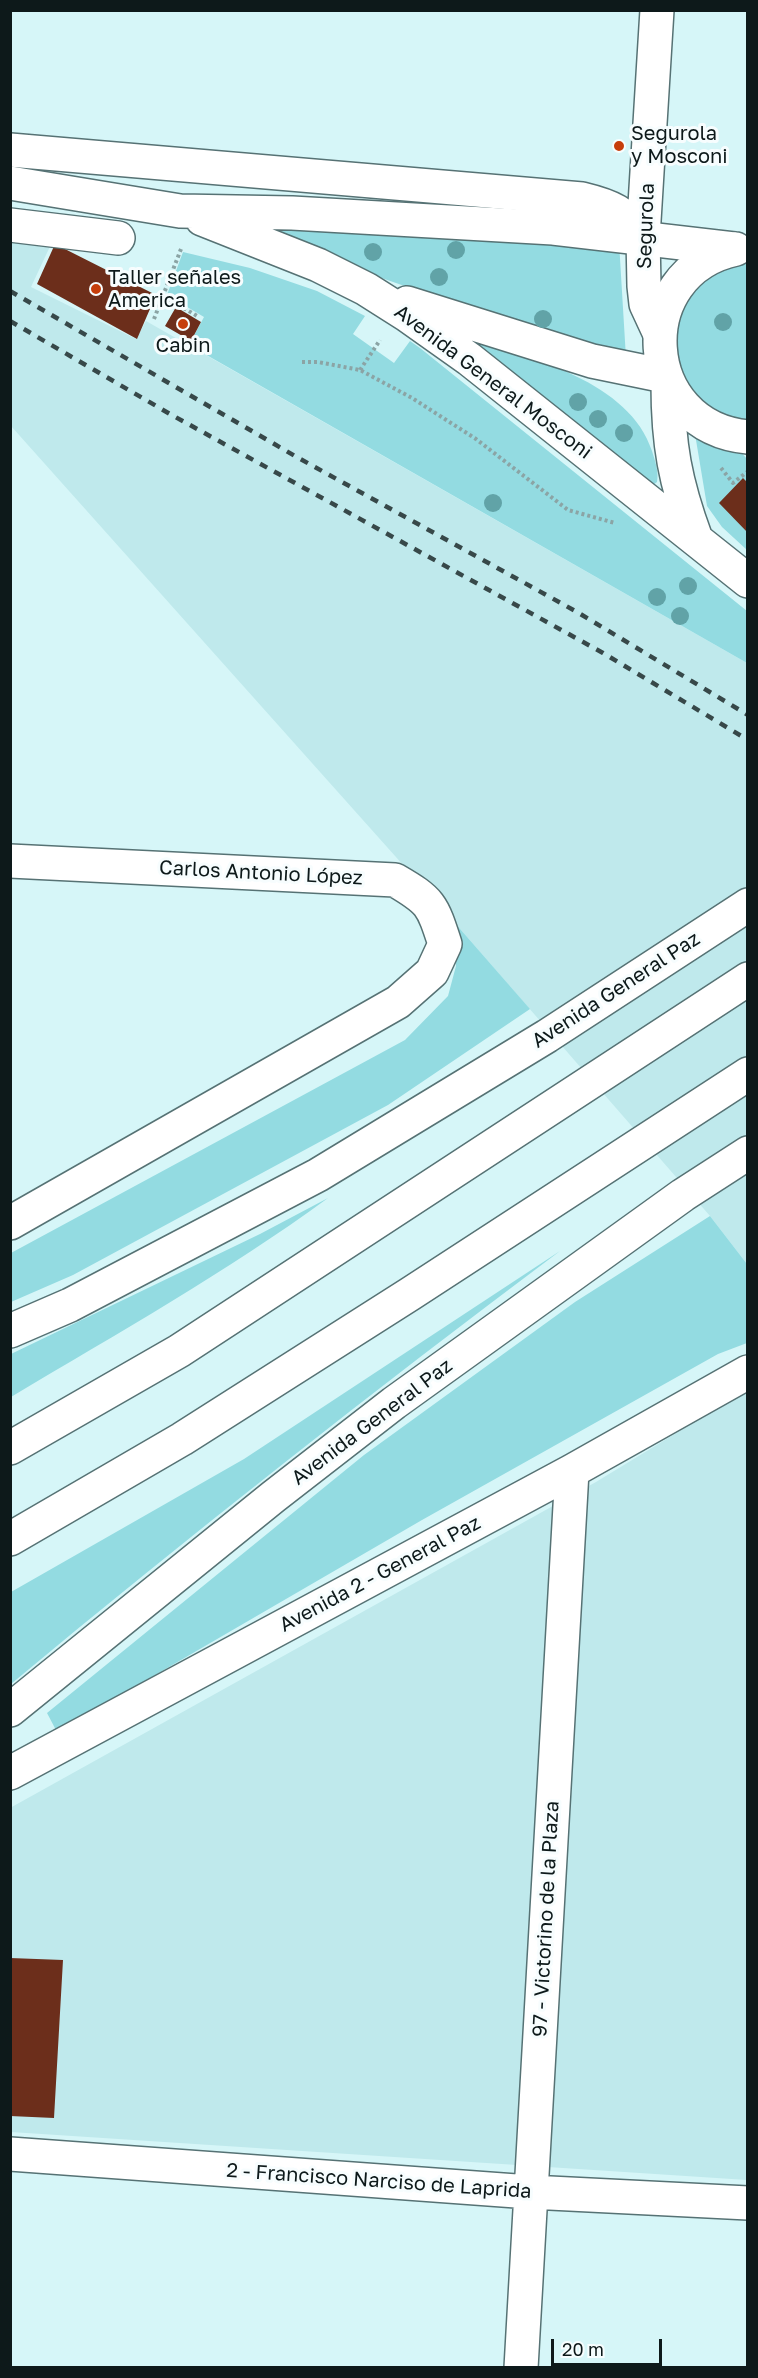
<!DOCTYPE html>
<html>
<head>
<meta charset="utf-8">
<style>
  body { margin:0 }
  #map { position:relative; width:758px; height:2378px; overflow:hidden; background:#d6f6f8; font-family:"Golos Text",sans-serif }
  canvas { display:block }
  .frame { position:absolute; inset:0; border:12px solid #0d191a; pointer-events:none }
  .scale { position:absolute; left:551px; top:2339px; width:111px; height:27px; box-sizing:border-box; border:3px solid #0d191a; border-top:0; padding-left:8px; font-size:18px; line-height:21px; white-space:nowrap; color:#0d191a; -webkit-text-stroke:4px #f7fdfe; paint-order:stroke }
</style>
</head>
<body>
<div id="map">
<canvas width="758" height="2378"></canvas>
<div class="frame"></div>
<div class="scale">20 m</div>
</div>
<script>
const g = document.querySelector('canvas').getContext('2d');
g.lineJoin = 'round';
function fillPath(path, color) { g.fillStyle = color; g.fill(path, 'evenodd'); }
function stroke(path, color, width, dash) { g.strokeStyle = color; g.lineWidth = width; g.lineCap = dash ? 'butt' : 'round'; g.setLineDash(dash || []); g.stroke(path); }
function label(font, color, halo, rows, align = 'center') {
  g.font = font + ' "Golos Text",sans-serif'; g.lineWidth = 6; g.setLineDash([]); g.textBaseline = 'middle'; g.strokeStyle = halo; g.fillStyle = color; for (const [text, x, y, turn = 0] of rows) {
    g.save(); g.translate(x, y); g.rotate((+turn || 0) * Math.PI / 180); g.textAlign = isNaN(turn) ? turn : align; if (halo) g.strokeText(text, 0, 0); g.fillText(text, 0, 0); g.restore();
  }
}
fillPath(new Path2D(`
  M10,234L53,240L31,287L136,339L146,321L747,663V1264L710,1216L454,922L11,426Z
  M747,1390V2180L11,2132L10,1808L596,1482Z`), '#bfe9ec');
fillPath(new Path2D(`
  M286,227L619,242L626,358L482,313L287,245L279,235Z
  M183,252L250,268L317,291L365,316L353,334L394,363L410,341L420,348L747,611V663L189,345L204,317L167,295Z
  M747,260V425L715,416L678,376L673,320L705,274Z
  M469,339C531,357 630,382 652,451C655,461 659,471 657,482L653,485Z
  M693,422L730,440L747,459V550L722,527L707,506Z
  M454,922L530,1009L388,1105L73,1275L11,1302V1253L405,1040L448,996L456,966Z
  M328,1198C227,1272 118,1333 11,1397V1354L260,1234Z
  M710,1216L747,1264V1343L718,1354L422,1520L57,1732L47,1713L364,1455L575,1302Z
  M560,1251C373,1391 190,1535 11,1684V1592L244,1459Z`), '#93dbe1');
fillPath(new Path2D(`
  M55,244L156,295L137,339L37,284Z
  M176,307L201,322L191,341L165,326Z
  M743,478L748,483V533L719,503Z
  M10,1958L63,1960L54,2118L10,2116Z`), '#6c2e1b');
const minor = new Path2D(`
  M657,10L643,237L644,286L646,304L659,332
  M10,150L582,199C611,206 625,212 643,237
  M10,225L118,238
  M10,861L395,880C431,901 432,904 445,944L432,972L398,1002L10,1223
  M10,1331L70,1305L318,1175L547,1036L748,905
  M10,1710L273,1497L394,1403L683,1195L748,1153
  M10,1773L572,1471L748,1372
  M10,2154L530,2192L748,2203
  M521,2368L572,1471`);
const major = new Path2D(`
  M10,183L180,211L292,213L553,228L734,249
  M202,219L318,265L366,289L407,315L469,359L748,581
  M736,249C628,272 638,427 748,437
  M407,303L592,361L665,376
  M668,384C668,444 675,482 696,539`);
const highway = new Path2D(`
  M10,1448L179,1351L748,979
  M10,1539L182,1439L410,1294L748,1074`);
stroke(minor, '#567274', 36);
stroke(major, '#567274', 36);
stroke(highway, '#567274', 36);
stroke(new Path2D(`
  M163,296L199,317
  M154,319L181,249
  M302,362H318L360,370L412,398L476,439L568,510L615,523
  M360,370L380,340
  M721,468L733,483L747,472`), '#8ba4a5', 4, [3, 3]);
stroke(minor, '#fff', 33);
stroke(major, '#fff', 33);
stroke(highway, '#fff', 33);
stroke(new Path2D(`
  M10,291L295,456L577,612L748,715
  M10,321L170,414L603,653L748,740`), '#374849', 4.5, [8, 8]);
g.fillStyle = '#61a3a7';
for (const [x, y] of [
  [456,250],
  [373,252],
  [439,277],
  [543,319],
  [723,322],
  [578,402],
  [598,419],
  [624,433],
  [493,503],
  [688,586],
  [657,597],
  [680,616]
]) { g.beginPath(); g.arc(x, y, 9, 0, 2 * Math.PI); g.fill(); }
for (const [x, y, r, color] of [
  [619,146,6,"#c63e0b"],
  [96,289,6,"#c63e0b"],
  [183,324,6,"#c63e0b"]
]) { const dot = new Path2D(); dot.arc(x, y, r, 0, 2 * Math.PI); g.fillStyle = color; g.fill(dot); stroke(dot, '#f7fdfe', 2); }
label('20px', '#0d191a', '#f7fdfe', [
  ["Segurola",631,134],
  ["y Mosconi",631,157],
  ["Taller señales",108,278],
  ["America",108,301],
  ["Cabin",183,346,"center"]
], 'left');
label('20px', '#0d191a', '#f7fdfe', [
  ["Segurola",646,226,-88],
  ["Avenida General Mosconi",493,382,37],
  ["Carlos Antonio López",261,873,3],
  ["Avenida General Paz",616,990,-33],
  ["Avenida General Paz",372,1422,-37],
  ["Avenida 2 - General Paz",380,1574,-28],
  ["97 - Victorino de la Plaza",546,1919,-87],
  ["2 - Francisco Narciso de Laprida",379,2181,4]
]);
</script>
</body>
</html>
